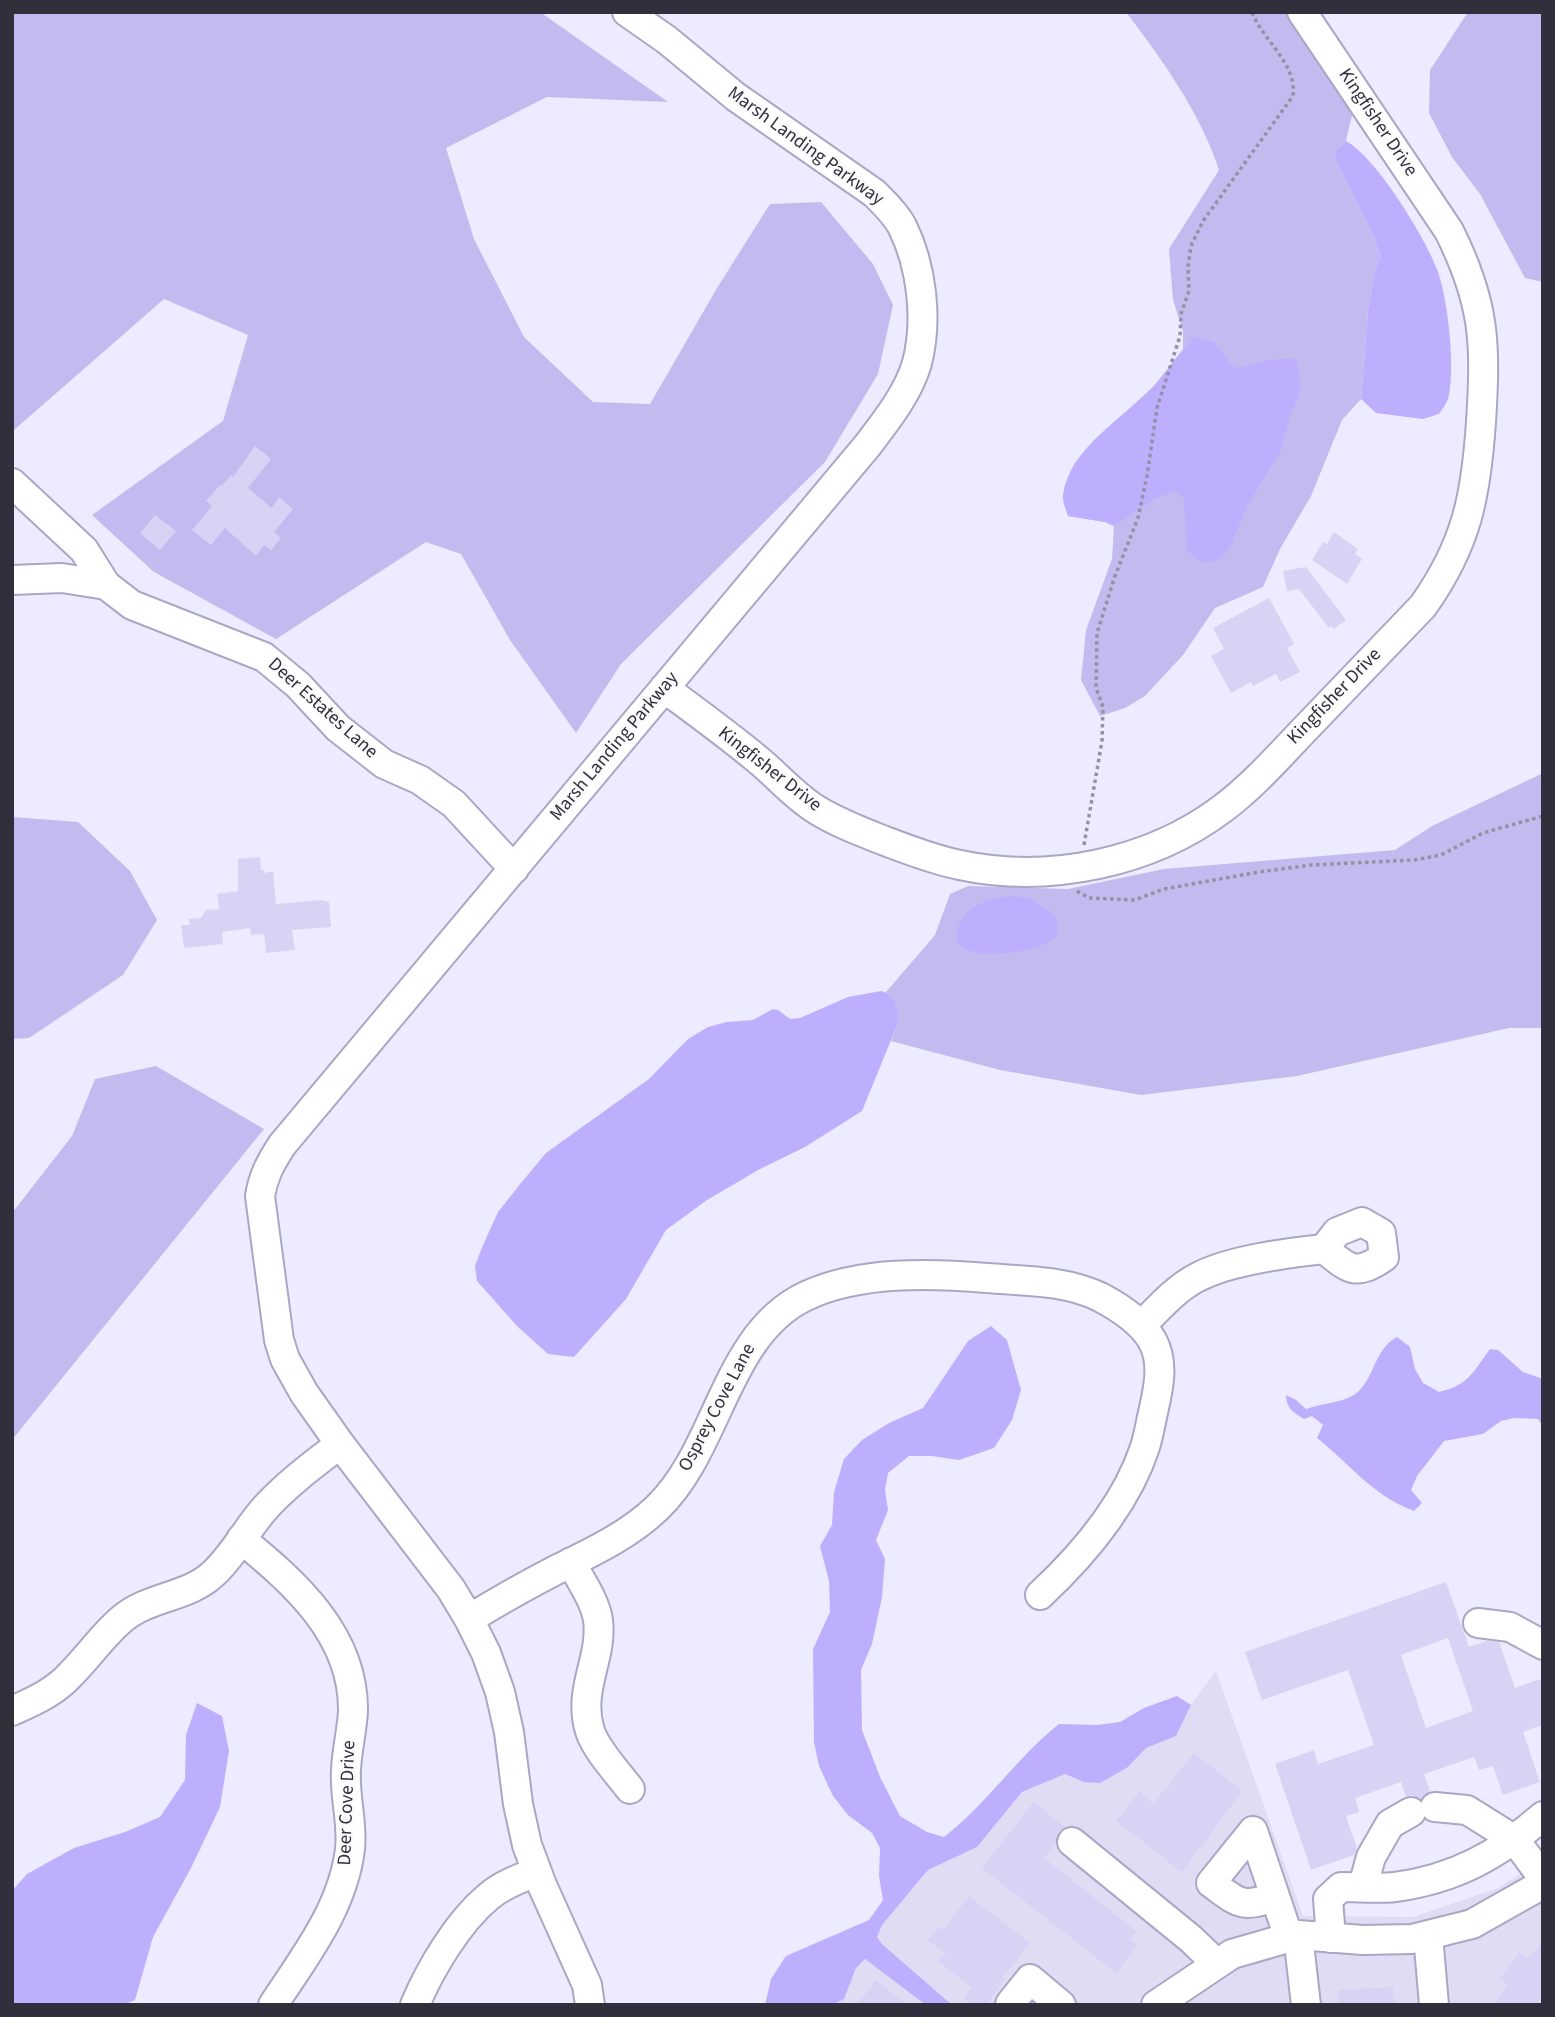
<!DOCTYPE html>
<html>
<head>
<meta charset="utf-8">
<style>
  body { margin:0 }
  #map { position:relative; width:1555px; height:2017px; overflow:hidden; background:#edebff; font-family:"Source Sans 3",sans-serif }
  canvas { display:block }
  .frame { position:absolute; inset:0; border:14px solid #312f3c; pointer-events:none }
</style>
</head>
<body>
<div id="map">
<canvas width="1555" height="2017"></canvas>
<div class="frame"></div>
</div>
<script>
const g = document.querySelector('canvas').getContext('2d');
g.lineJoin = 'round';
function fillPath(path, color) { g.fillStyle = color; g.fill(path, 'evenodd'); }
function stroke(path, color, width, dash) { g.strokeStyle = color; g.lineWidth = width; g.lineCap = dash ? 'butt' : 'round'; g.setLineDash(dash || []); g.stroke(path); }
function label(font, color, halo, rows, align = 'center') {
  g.font = font + ' "Source Sans 3",sans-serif'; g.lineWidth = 5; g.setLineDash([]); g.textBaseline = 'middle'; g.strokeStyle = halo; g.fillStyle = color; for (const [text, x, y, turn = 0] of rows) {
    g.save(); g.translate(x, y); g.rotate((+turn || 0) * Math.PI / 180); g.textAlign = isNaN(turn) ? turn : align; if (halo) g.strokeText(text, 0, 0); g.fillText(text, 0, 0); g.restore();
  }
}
fillPath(new Path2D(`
  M1216,1671L1303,1916L1413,1917L1498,1888L1543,1859V2005H952L882,1944L877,1938L882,1925L928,1870L977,1847L1022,1792L1065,1774L1084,1782L1128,1767L1146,1748L1176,1736L1191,1705Z
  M865,1959L904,1988L926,2005H832L844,1998L856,1968Z`), '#dfdcf4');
fillPath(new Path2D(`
  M12,12H540L668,102L547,97L446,148L474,239L524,337L593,402L650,404L717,288L770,204L821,202L873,264L893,305L878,374L825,462L621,664L576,733L510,640L461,554L426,542L276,639L154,572L92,515L223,421L248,335L164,299L14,430L12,429Z
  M1126,12H1287L1353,111L1346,141L1336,150L1335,159L1375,239L1380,257L1373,277L1368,310L1361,399L1342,420L1311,496L1280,549L1263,587L1215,608L1183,655L1145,696L1125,708L1100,716L1081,680L1086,630L1112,559L1114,526L1105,522L1068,516L1063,496L1074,464L1106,430L1154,386L1183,349V331L1173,300L1169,249L1219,170C1200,112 1163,61 1126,12Z
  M1468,12H1543V282L1525,278L1480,194L1452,157L1429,113L1430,70Z
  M1543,773V1028H1509L1297,1076L1141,1095L1000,1070L891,1041L898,1023L886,992L935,935L950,894L968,886L1068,889L1164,869L1395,850L1432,826Z
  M12,817L78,822L130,871L157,920L123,975L29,1038L12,1039Z
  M156,1066L264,1129L12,1440V1213L72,1136L95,1079Z`), '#c3bbef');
fillPath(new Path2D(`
  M1346,141C1376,157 1427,240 1438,272C1448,301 1455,365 1449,395C1448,402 1443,408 1439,414L1423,419L1376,413L1361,399L1368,310L1373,277L1380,257L1375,239L1335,159L1336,150Z
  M1196,337L1214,342L1232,366L1239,368L1264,361L1293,358L1298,364L1301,390L1291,414L1280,452L1247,506L1230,547L1222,557L1211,562H1201L1187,551L1184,498L1174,491L1152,500L1114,526L1105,522L1068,516C1066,510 1062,501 1063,495C1069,449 1123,418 1153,387C1168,371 1179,352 1196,337Z
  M1016,896L1033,900L1056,916C1057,923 1060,931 1056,937C1045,954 927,971 963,918C975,901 997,897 1016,896Z
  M881,991C896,994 898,1010 898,1023L862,1111L805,1147L760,1169L707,1200L666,1230L626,1299L574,1357L548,1354L517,1326L477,1281L475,1266L483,1245L498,1212L521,1183L546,1153L649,1079L688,1039L708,1027L727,1022L753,1020L773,1009L778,1010L790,1019L800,1018L848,997Z
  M991,1326L1007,1340L1021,1390L1012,1420L994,1448L959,1460L932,1456H909L888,1473L885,1490L888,1510L876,1540L885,1559L882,1597L872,1644L861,1670L862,1730L880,1777L900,1816L927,1832L944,1837C987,1804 1016,1758 1059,1724L1097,1725L1120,1722L1144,1708L1177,1696L1191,1705L1176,1736L1146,1748L1128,1767L1100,1783L1084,1782L1065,1774L1022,1792L977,1847L928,1870L882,1925L877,1937L882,1944L952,2005H926L865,1959L856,1968L844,1999L832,2005H765L771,1979L786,1956L869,1920L883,1900L879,1876L880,1848L872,1833L848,1815L833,1796L819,1766L814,1742L813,1649L830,1612L829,1581L820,1546L832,1525L834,1492L844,1459L862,1440L889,1423L923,1408L968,1341Z
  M1397,1337L1410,1347L1415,1369L1423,1383L1439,1392C1469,1385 1473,1372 1490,1349L1498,1350L1523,1372L1543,1379V1426L1538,1419L1514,1418L1501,1421L1483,1434L1444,1441L1417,1476L1411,1490L1422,1503L1414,1511C1372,1495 1351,1465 1317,1438L1323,1425L1312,1416L1304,1419C1294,1413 1286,1408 1286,1395L1296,1400L1306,1409C1323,1403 1346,1403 1359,1391C1375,1375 1375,1349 1397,1337Z
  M197,1703L222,1716L229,1751L220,1807L191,1868L153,1937L135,2000L123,2005H12V1891L27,1874L74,1848L125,1832L160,1817L185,1780L186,1735Z`), '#bdaffe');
fillPath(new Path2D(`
  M255,446L271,459L248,488L272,508L279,497L293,509L274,532L281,538L271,550L264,545L256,556L225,528L211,545L192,530L212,506L206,501L220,485L222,486L231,475L233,477Z
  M155,515L176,531L160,550L140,533Z
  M1334,532L1358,549L1355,554L1362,559L1347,584L1312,560L1323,542L1327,544Z
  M1306,567L1346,620L1334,629L1331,626L1329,628L1299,589L1287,591L1283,571Z
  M1269,598L1294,644L1287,648L1300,672L1280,682L1276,674L1253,686L1251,682L1231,693L1211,656L1224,649L1213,628Z
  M260,857L261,870H264V873L273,871L276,904L320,900L329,902L331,927L292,930L295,950L266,953L264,934L251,935L250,928L222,932L223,944L184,948L181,925H190L189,919L201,918L206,910L219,909L217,894L238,891V859Z
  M1446,1582L1469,1647L1487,1641L1499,1642L1515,1688L1540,1679L1543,1688V1725L1523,1732L1540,1782L1503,1795L1493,1766L1479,1770L1474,1757L1424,1774L1430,1791L1421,1799L1412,1795L1406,1797L1401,1782L1355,1798L1359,1812L1346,1816L1357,1848L1354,1855L1311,1870L1275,1764L1314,1750L1318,1764L1374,1745L1348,1670L1262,1700L1245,1652ZM1448,1638L1473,1711L1426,1728L1401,1655Z
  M1194,1753L1242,1791L1182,1872L1116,1821L1140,1791L1154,1803Z
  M1034,1802L1065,1827L1059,1832L1056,1843L1044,1858L1136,1931L1130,1939L1138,1945L1116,1973L982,1868Z
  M969,1896L1030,1943L1003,1977L1005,1979L986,2005H973L964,1998L972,1988L938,1961L945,1953L928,1940L939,1927L943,1930Z
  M1543,1941V1995L1535,2005H1493L1508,1985L1500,1978L1520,1952L1528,1959Z
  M876,1980L907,2005H857Z
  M1393,1987L1394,2005H1339L1338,1990Z`), '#d7d3f4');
const minor = new Path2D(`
  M12,483L84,550L106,585L132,605L264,657L298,685L338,728L384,764L420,780L454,804L514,869
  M12,580L62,578L106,585
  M664,688C695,711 727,734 757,759C777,775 794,796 817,810C838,823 862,832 885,841C909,850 934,860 960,865C1048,884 1150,863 1222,809C1253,786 1279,756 1306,728C1345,687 1384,647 1423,606C1467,544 1476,496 1481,422C1486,343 1485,303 1449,231L1302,12
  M1362,1222L1381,1233L1384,1257C1355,1277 1349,1269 1324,1249L1337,1232Z
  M1141,1326C1158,1309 1176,1288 1198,1277C1230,1260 1287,1253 1324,1249
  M241,1539C295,1583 354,1635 353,1711C352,1730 347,1750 346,1769C344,1796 353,1822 350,1849C343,1908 305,1956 273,2005
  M571,1562C580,1580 595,1600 598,1620C603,1658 577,1690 590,1731C596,1750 618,1773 630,1789
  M469,1619C497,1602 525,1586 554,1571C590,1553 628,1536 657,1508C719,1449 725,1334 806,1296C859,1271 930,1273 987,1278C1024,1281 1065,1280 1100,1297C1119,1307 1141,1321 1152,1340C1164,1361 1159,1386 1154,1408C1151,1421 1149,1434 1145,1447C1126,1505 1084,1554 1040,1595
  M1478,1623L1510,1627L1543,1645
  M12,1711C34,1701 55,1692 71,1674C89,1656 103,1635 122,1619C149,1596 187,1598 213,1574C234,1555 247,1528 266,1507C288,1483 314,1464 340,1444
  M1435,1807L1467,1810L1515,1840L1543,1878
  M1072,1842L1191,1939L1217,1964
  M1363,1886L1371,1857L1390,1824L1411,1812
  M1275,1897C1240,1908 1240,1904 1211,1883L1253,1831L1289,1938
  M1298,1935L1306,2005
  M1428,1935L1434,2005
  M1331,1938L1328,1899L1341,1887C1359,1887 1378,1889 1395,1887C1455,1879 1498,1855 1543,1816
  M1010,2004L1030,1979L1061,2005
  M415,2005C430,1969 458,1922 488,1897C502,1885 520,1878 537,1872
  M590,2005L587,1985L542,1885L527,1845L518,1804L509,1732L500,1692L486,1653L469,1619L451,1589L340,1444L304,1393L285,1359L279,1340L260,1196C263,1176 271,1162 282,1145L867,446C886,421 908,394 917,363C928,320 922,266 902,226C895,213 884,203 874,193L736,97L667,40L627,12
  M1156,2005L1232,1954L1298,1935L1363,1940L1412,1939L1472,1924L1543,1884`);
stroke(minor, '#aaa6c5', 32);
stroke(new Path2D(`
  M1084,845L1102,741L1103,707L1096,688L1097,633L1115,576L1138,518L1147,476L1157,408L1180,336L1181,314L1189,291L1188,267L1191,246L1203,221L1293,96C1297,63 1263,41 1252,12
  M1077,891L1089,898L1135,900L1164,889L1259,872L1311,865L1414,860L1441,855L1483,833L1543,816`), '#9391a2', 3.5, [3.5, 3.5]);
stroke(minor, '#fff', 28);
label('19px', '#312f3c', '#fbfbfb', [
  ["Kingfisher Drive",1377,123,56],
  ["Marsh Landing Parkway",805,147,36],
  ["Kingfisher Drive",1335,697,-46],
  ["Deer Estates Lane",322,709,42],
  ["Marsh Landing Parkway",615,747,-50],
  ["Kingfisher Drive",769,770,38],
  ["Osprey Cove Lane",718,1408,-62],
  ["Deer Cove Drive",348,1803,-88]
]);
</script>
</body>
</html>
